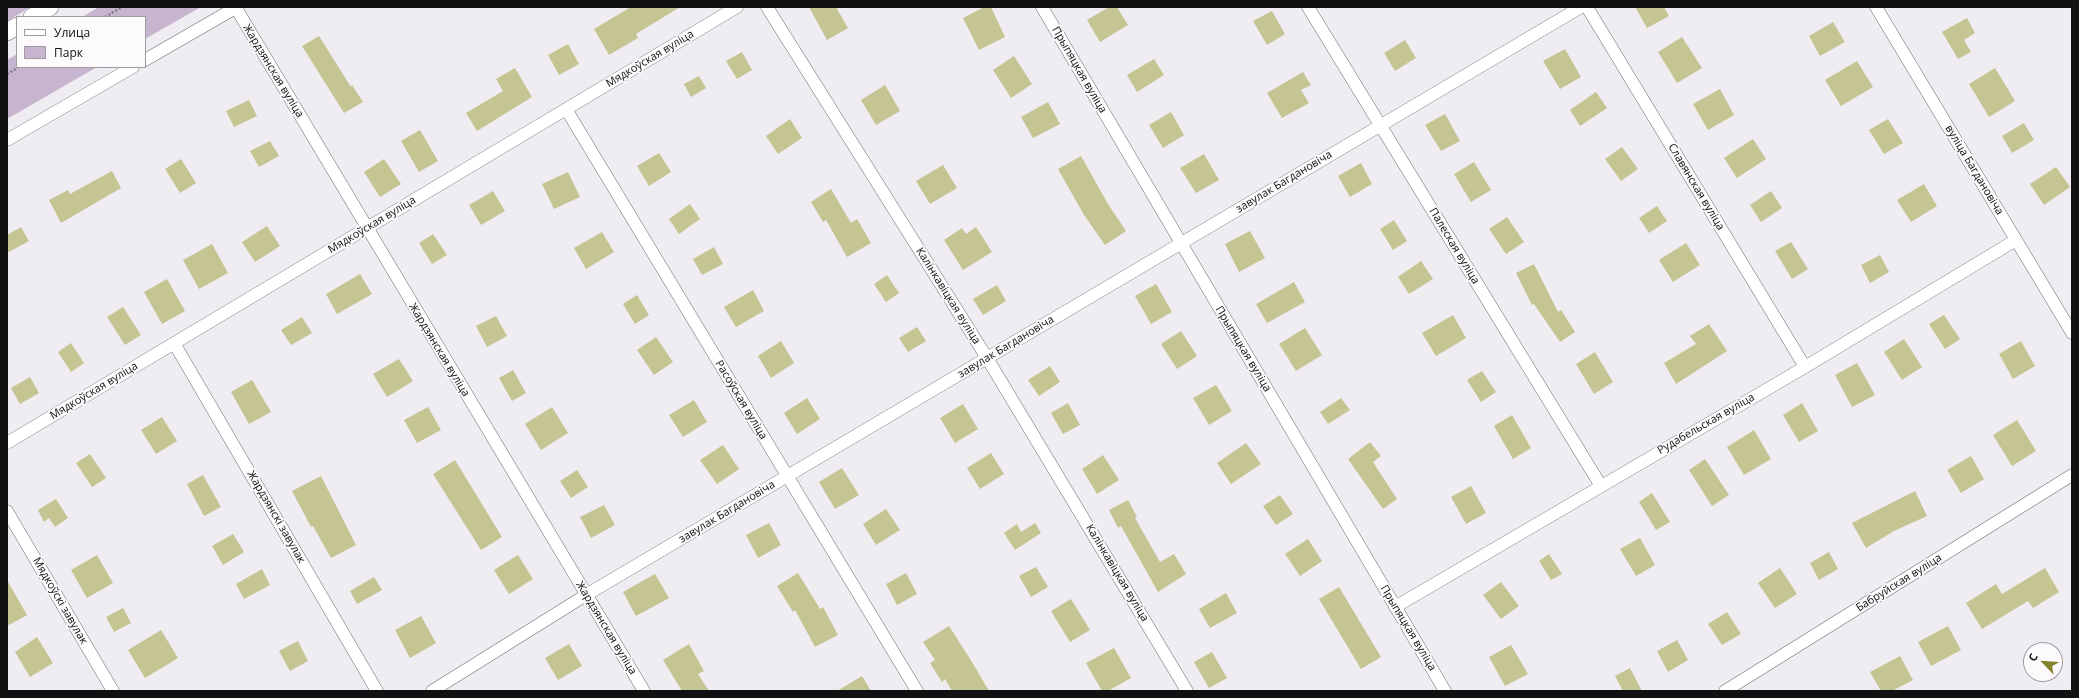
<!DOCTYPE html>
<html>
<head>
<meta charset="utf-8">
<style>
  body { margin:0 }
  #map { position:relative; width:2079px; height:698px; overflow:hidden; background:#f0edf2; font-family:"Open Sans",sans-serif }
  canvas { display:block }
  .frame { position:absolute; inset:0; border:8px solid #111012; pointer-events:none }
  .legend { position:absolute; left:16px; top:16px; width:130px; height:52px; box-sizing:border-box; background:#fdfafe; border:1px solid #9f9ca0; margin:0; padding:5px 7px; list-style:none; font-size:12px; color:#111012 }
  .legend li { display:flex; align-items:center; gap:8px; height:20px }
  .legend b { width:20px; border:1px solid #9f9ca0 }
  .north { position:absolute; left:2023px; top:642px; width:40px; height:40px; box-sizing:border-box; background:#fdfafe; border:1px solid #9f9ca0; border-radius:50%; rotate:295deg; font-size:11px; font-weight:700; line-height:16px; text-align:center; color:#111012 }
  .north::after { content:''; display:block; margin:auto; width:14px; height:18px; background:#84832c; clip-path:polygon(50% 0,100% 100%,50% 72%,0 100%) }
</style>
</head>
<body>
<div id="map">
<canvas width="2079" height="698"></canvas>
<div class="frame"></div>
<ul class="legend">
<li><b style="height:5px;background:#fff"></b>Улица</li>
<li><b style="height:11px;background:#c7b4ce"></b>Парк</li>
</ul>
<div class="north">С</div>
</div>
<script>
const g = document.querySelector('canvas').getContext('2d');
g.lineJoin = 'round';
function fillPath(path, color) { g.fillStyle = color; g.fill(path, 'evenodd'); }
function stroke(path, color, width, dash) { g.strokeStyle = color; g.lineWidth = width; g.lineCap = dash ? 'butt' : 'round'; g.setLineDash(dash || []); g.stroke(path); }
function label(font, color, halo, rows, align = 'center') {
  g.font = font + ' "Open Sans",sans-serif'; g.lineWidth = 3.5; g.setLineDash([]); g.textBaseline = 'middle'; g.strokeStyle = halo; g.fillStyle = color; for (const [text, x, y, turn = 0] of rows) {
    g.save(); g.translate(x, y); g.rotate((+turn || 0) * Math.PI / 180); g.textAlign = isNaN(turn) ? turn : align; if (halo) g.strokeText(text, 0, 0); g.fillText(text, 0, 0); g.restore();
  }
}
fillPath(new Path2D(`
  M7,7H31L7,21Z
  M99,7H201L145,39V17H82Z
  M17,54V67H97L7,119V60Z`), '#c7b4ce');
fillPath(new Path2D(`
  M631,7H680L636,34L638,38L609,55L594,29Z
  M809,7H836L848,28L827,40Z
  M984,7H991L1005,37L979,50L963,18Z
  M1109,7H1117L1128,25L1100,42L1087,20Z
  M1635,7H1664L1669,16L1647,28Z
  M1272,11L1285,34L1267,45L1253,21Z
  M1967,18L1975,33L1964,40L1971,52L1958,59L1942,32Z
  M1833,22L1845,42L1820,56L1809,36Z
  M319,36L351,87L352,85L363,102L344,113L302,46Z
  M1682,37L1702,68L1677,83L1658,52Z
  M1405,40L1416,58L1395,71L1384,53Z
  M568,44L579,64L559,75L548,55Z
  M1565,49L1581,77L1560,89L1543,61Z
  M742,52L752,70L737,79L726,61Z
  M1014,56L1032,84L1011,98L993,70Z
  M1154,59L1164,75L1137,92L1127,75Z
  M1857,61L1873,87L1841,106L1825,80Z
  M515,68L532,97L477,131L466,113L503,91L496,79Z
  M1995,68L2015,101L1989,117L1969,84Z
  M1303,72L1311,85L1301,90L1309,103L1282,118L1267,93Z
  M699,76L706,88L691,97L684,84Z
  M885,85L900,111L876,125L861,100Z
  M1720,89L1734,115L1708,130L1693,104Z
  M1596,92L1607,108L1580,126L1570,110Z
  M249,100L257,116L234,127L226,111Z
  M1048,102L1060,124L1033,138L1021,117Z
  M1171,112L1184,135L1163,148L1149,125Z
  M1445,114L1460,141L1441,151L1425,125Z
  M790,119L802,138L778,154L766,136Z
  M1888,119L1903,143L1884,154L1869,130Z
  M2024,123L2034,140L2012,153L2002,136Z
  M420,130L438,161L419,172L401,141Z
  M1753,139L1766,159L1737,178L1724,158Z
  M270,141L279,156L259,167L250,151Z
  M1622,147L1638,169L1621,181L1605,159Z
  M659,153L671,172L649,186L637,166Z
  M1204,154L1219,180L1196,193L1180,168Z
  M1081,156L1108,204L1126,231L1105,245L1084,215L1058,169Z
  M181,159L196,183L180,193L165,169Z
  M384,159L401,184L380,197L364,172Z
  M1474,162L1491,190L1471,202L1454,174Z
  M1361,163L1372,184L1350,197L1338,176Z
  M943,165L957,188L930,204L916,181Z
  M2056,167L2070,187L2044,205L2030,184Z
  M112,171L121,188L61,223L49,200L68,190L70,194Z
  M568,172L580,197L554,209L542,184Z
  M1924,184L1937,206L1911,222L1897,200Z
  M831,189L851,223L857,219L871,243L847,257L826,220L823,222L811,202Z
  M493,191L505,211L481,225L469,205Z
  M1771,191L1782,208L1761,222L1750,205Z
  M690,204L700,219L679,234L669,219Z
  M1657,206L1667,221L1649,233L1639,218Z
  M1507,217L1524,242L1506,254L1489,229Z
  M1394,220L1407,241L1393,250L1380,229Z
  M267,226L280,246L255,262L242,242Z
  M21,227L29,241L7,253V235Z
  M976,227L992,252L963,270L944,240L962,228L966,234Z
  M1250,231L1265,258L1239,272L1225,244Z
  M602,232L614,252L586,269L574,248Z
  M433,234L447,255L432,264L419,243Z
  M1791,242L1808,269L1792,279L1775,251Z
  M1686,243L1700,265L1673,282L1659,260Z
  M212,244L228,273L199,289L183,260Z
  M714,247L723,264L702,275L693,259Z
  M1880,255L1889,272L1870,283L1861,265Z
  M1421,261L1433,279L1409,294L1398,277Z
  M1534,264L1558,312L1561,310L1575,332L1560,342L1534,304L1532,305L1516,273Z
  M360,274L372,294L337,314L326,294Z
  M887,275L899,293L886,302L874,284Z
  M167,279L185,311L162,324L144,292Z
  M1294,282L1305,302L1267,323L1256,304Z
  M1156,284L1172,312L1151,324L1135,296Z
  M997,285L1006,301L983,315L973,299Z
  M753,290L764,311L736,327L724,307Z
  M637,295L649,315L635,324L623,304Z
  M123,307L141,335L125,345L107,317Z
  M1453,315L1466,338L1436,356L1422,333Z
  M1944,315L1960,339L1945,349L1929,324Z
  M496,316L507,336L487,347L476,326Z
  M302,317L312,333L291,345L281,330Z
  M1709,324L1727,351L1676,384L1664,363L1696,344L1690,336Z
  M917,327L926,341L908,352L899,338Z
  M1305,328L1322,355L1296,371L1279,344Z
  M1181,331L1197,356L1177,369L1161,344Z
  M656,337L673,362L654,375L637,350Z
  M1904,339L1922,367L1902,380L1884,352Z
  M781,341L794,363L771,378L758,356Z
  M2021,341L2035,366L2013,379L1999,354Z
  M71,343L84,363L71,372L58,352Z
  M1595,352L1613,382L1594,394L1576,364Z
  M399,359L413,381L387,397L373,374Z
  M1857,363L1875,395L1852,407L1835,375Z
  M1050,366L1060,382L1039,396L1028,380Z
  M513,370L526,393L512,401L499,378Z
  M1482,371L1496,392L1481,402L1467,380Z
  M30,377L39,393L20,404L11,388Z
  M252,380L271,412L249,424L231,392Z
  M1216,385L1232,411L1209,425L1193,398Z
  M807,398L820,419L797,434L784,413Z
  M1341,398L1350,410L1328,424L1320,412Z
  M694,400L707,422L683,437L669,415Z
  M1068,403L1080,425L1063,434L1051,413Z
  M1802,403L1818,431L1799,442L1783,415Z
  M963,404L978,429L955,443L940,418Z
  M428,407L441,430L417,443L404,420Z
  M552,407L568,433L541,450L525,424Z
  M1512,415L1531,448L1513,459L1494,426Z
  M162,417L177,441L156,454L141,430Z
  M2017,420L2036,451L2012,466L1993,435Z
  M1754,430L1771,459L1744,475L1727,447Z
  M1370,442L1381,456L1373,462L1397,499L1383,509L1348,459Z
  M1246,443L1261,464L1231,484L1217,463Z
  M723,445L739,469L717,484L700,460Z
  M991,453L1004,474L980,489L967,468Z
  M90,454L106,478L92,487L76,463Z
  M1103,455L1119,480L1097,494L1082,469Z
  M1971,456L1984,479L1961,493L1947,470Z
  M1705,459L1729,495L1712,506L1689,470Z
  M455,460L502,537L481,550L433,474Z
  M842,468L859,495L835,509L819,482Z
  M577,470L588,487L571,498L560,481Z
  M203,475L221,507L204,516L187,484Z
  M321,476L356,545L331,558L313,526L311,527L292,491Z
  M1471,486L1486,513L1466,524L1451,497Z
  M1915,491L1927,516L1894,531L1866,548L1852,523Z
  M1652,493L1670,522L1656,530L1639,502Z
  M1280,495L1293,514L1276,525L1263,506Z
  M56,499L68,518L55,527L49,518L44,522L38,510Z
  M1128,500L1137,517L1135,518L1160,562L1174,554L1186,574L1158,592L1121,526L1118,528L1109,510Z
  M604,505L615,525L591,538L580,517Z
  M886,509L900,530L876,545L863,524Z
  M769,523L781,545L758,558L746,535Z
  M1035,523L1041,533L1015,550L1004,533L1017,524L1021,532Z
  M233,534L244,552L223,565L212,546Z
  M1640,538L1655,565L1636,576L1620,549Z
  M1308,539L1322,561L1300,576L1285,554Z
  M1829,552L1838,569L1819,580L1810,563Z
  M1549,554L1562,574L1551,580L1539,561Z
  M97,555L113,583L87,598L71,570Z
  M518,555L533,579L509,594L494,570Z
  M1036,567L1048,587L1031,597L1019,576Z
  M1780,568L1797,594L1775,608L1758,583Z
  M2045,568L2059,592L2033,608L2028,601L1982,629L1966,603L1996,584L2002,594Z
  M262,569L270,585L244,599L236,584Z
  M798,573L820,609L823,607L838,635L815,647L795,610L793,612L777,586Z
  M906,573L917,594L897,605L886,584Z
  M655,574L669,598L636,616L623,592Z
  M374,577L382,590L357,604L350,591Z
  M7,580L27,615L7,626Z
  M1501,582L1519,606L1501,619L1483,595Z
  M1339,587L1381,657L1361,669L1319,599Z
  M1226,593L1237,613L1210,628L1199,609Z
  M1071,599L1090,630L1070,642L1051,611Z
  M123,608L131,623L114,632L106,617Z
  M1727,612L1741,634L1722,645L1708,624Z
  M421,616L436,643L410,658L395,630Z
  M949,626L972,662L989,691H952L945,679L942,682L930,663L935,660L923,642Z
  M1948,626L1961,650L1931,666L1918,642Z
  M161,630L178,658L145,678L128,650Z
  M37,637L53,663L30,677L15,652Z
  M1677,640L1688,660L1668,672L1657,651Z
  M298,641L308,661L290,671L279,651Z
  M569,644L582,666L558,680L545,658Z
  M689,644L704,671L698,674L709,691H682L663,660Z
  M1511,645L1528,674L1505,686L1489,657Z
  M1114,648L1131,678L1108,691H1102L1086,663Z
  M1212,652L1227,678L1209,688L1194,662Z
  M1900,656L1913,680L1892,691H1881L1870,672Z
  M1630,668L1642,691H1623L1615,676Z
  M862,676L871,691H837Z`), '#c4c593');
const minor = new Path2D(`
  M767,7L987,358L1187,691
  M1042,7L1445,691
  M1308,7L1601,486
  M1587,7L1805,367
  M1876,7L2072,333
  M236,8L644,691
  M145,60L237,7
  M566,109L917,691
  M7,140L133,67
  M174,343L377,691
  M7,443L737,7
  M7,511L113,691
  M1395,607L1805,367L2016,240
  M432,691L586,595L1581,7
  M1725,691L2072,475`);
const secondary = new Path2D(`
  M32,17L50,7
  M7,32L17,26`);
stroke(minor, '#6e6b6f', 13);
stroke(secondary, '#6e6b6f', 18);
stroke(new Path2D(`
  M105,17L122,7
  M7,74L19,67`), '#7f7d81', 2.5, [2, 2]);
stroke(minor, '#fff', 12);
stroke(secondary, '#fff', 17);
label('11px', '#111012', '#fdfafe', [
  ["Мядкоўская вуліца",650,59,-31],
  ["Прыпяцкая вуліца",1079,70,60],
  ["Жардзянская вуліца",273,71,59],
  ["вуліца Багдановіча",1974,170,59],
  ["завулак Багдановіча",1284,182,-31],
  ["Славянская вуліца",1696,187,59],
  ["Мядкоўская вуліца",372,225,-31],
  ["Палеская вуліца",1454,246,59],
  ["Калінкавіцкая вуліца",948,296,58],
  ["завулак Багдановіча",1006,347,-31],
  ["Прыпяцкая вуліца",1243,349,59],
  ["Жардзянская вуліца",439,350,59],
  ["Мядкоўская вуліца",94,391,-31],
  ["Расоўская вуліца",741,400,59],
  ["Рудабельская вуліца",1706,424,-30],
  ["завулак Багдановіча",727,512,-31],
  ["Жардзянскі завулак",276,517,60],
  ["Калінкавіцкая вуліца",1117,573,59],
  ["Бабруйская вуліца",1899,583,-32],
  ["Мядкоўскі завулак",60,601,60],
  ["Жардзянская вуліца",606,628,59],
  ["Прыпяцкая вуліца",1408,628,59]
]);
</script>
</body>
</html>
